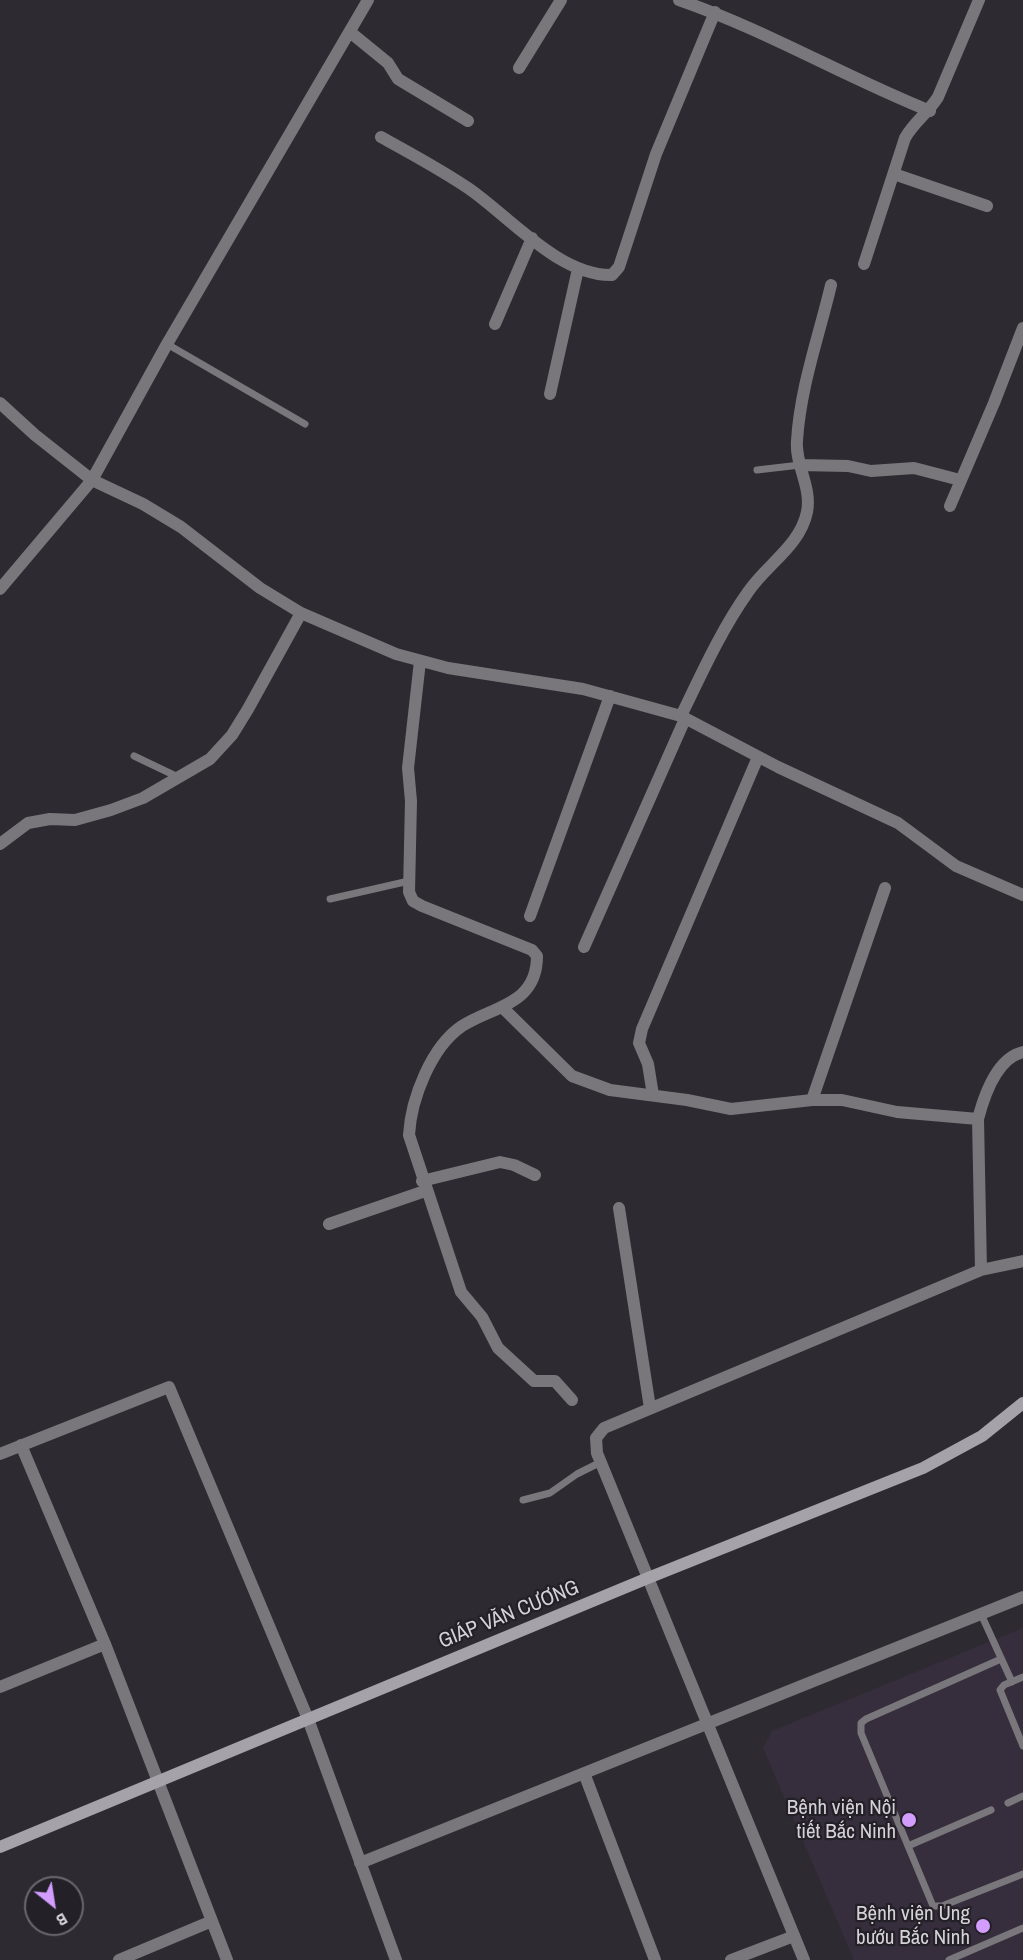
<!DOCTYPE html>
<html>
<head>
<meta charset="utf-8">
<style>
  body { margin:0 }
  #map { position:relative; width:1023px; height:1960px; overflow:hidden; background:#2e2a32; font-family:"Archivo Narrow",sans-serif }
  canvas { display:block }
  .north { position:absolute; left:24px; top:1876px; width:60px; height:60px; box-sizing:border-box; background:#242028; border:2px solid #6a676e; border-radius:50%; rotate:150deg; font-size:16px; font-weight:700; line-height:24px; text-align:center; color:#d4d1d7 }
  .north::after { content:''; display:block; margin:auto; width:21px; height:27px; background:#d29dfd; clip-path:polygon(50% 0,100% 100%,50% 72%,0 100%) }
</style>
</head>
<body>
<div id="map">
<canvas width="1023" height="1960"></canvas>
<div class="north">B</div>
</div>
<script>
const g = document.querySelector('canvas').getContext('2d');
g.lineJoin = 'round';
function fillPath(path, color) { g.fillStyle = color; g.fill(path, 'evenodd'); }
function stroke(path, color, width, dash) { g.strokeStyle = color; g.lineWidth = width; g.lineCap = dash ? 'butt' : 'round'; g.setLineDash(dash || []); g.stroke(path); }
function label(font, color, halo, rows, align = 'center') {
  g.font = font + ' "Archivo Narrow",sans-serif'; g.lineWidth = 4.5; g.setLineDash([]); g.textBaseline = 'middle'; g.strokeStyle = halo; g.fillStyle = color; for (const [text, x, y, turn = 0] of rows) {
    g.save(); g.translate(x, y); g.rotate((+turn || 0) * Math.PI / 180); g.textAlign = isNaN(turn) ? turn : align; if (halo) g.strokeText(text, 0, 0); g.fillText(text, 0, 0); g.restore();
  }
}
fillPath(new Path2D(`
  M1023,1628V1960H854L763,1748L772,1731Z`), '#362e3c');
stroke(new Path2D(`
  M167,344L305,424
  M757,470L800,465
  M134,756L178,777
  M330,899L409,881
  M523,1500L550,1493L577,1474L601,1462
  M981,1614L1012,1682
  M1001,1659L866,1719L861,1723V1733L933,1906H942L1023,1874
  M1023,1677L1004,1685L1000,1690L1023,1746
  M1008,1803L1023,1796
  M908,1846L991,1810
  M949,1960L1023,1928`), '#7a777c', 7);
stroke(new Path2D(`
  M679,0C766,30 845,77 930,111
  M350,32L388,63L398,79L468,121
  M519,68L561,0
  M381,137C410,153 440,169 468,188C509,216 559,276 612,275L619,267L656,154L715,12
  M894,174L987,206
  M864,264L905,138C914,122 928,113 938,97L979,0
  M495,324L532,238
  M550,394L578,269
  M0,403L35,435L92,480L143,504L181,527L260,588L301,613L396,654L448,668L583,689L681,716L778,767L898,823L956,866L1023,895
  M800,465L848,466L871,471L914,468L960,480
  M950,506L994,403L1023,328
  M0,589L92,480L167,344L368,0
  M420,661L408,768L411,801L409,892L413,901L422,906L532,950L537,956C537,1005 493,1006 462,1026C431,1047 411,1099 409,1135L461,1292L482,1317L498,1348L534,1381H555L572,1400
  M681,716C701,675 721,630 748,592C766,565 800,546 807,512C812,487 795,465 797,441C800,388 819,336 831,285
  M0,844L28,823L50,819L75,820L111,810L143,798L210,759L232,735L248,709L301,613
  M530,916L610,696
  M584,947L685,719
  M503,1008L572,1076L610,1090L687,1100L731,1109L812,1100H842L897,1112L978,1119
  M653,1095L648,1064L639,1043L642,1029L758,757
  M812,1100L885,888
  M422,1181L500,1162L514,1165L535,1175
  M619,1208L650,1408
  M329,1224L425,1191
  M981,1270L978,1119C984,1096 997,1058 1023,1052
  M21,1445L105,1644L227,1960
  M0,1454L169,1387L308,1719L396,1960
  M0,1687L105,1644
  M584,1773L655,1960
  M360,1863L1023,1597
  M119,1960L212,1921
  M731,1960L794,1936
  M804,1960L597,1453L596,1438L604,1428L981,1270L1023,1261`), '#7a777c', 12);
stroke(new Path2D(`
  M0,1847L648,1578L923,1468L982,1436L1023,1403`), '#a6a2a9', 12);
for (const [x, y, r, color] of [
  [909,1820,8,"#d29dfd"],
  [983,1926,8,"#d29dfd"]
]) { const dot = new Path2D(); dot.arc(x, y, r, 0, 2 * Math.PI); g.fillStyle = color; g.fill(dot); stroke(dot, '#242028', 2); }
label('21px', '#d4d1d7', '#242028', [
  ["GIÁP VĂN CƯƠNG",509,1615,-22]
]);
label('21px', '#d4d1d7', '#242028', [
  ["Bệnh viện Nội",896,1808],
  ["tiết Bắc Ninh",896,1832],
  ["Bệnh viện Ung",970,1914],
  ["bướu Bắc Ninh",970,1938]
], 'right');
</script>
</body>
</html>
